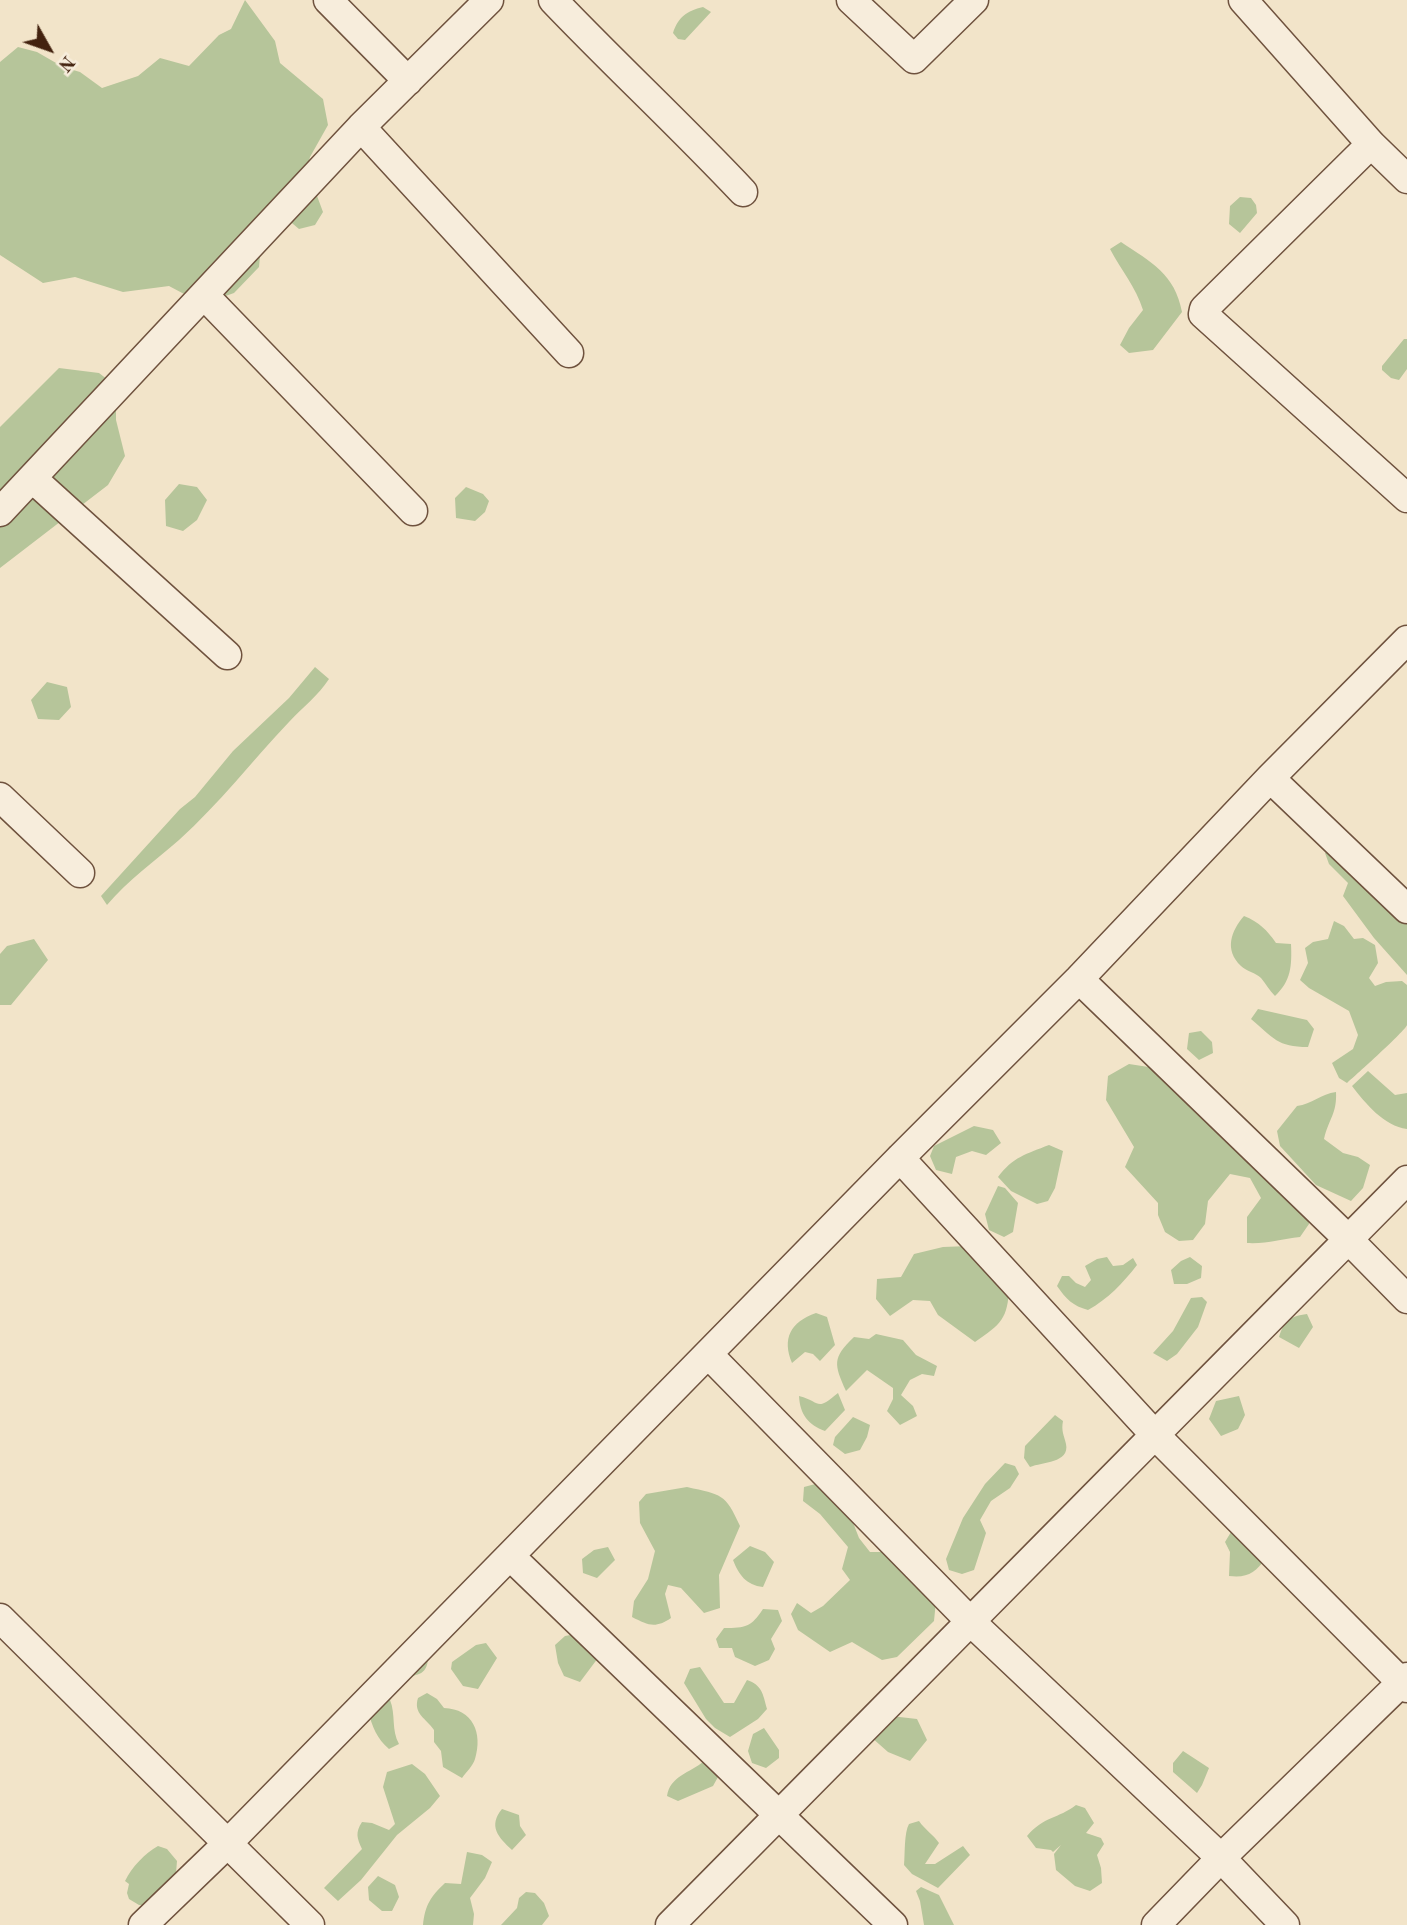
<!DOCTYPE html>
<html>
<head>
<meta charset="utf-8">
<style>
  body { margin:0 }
  #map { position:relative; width:1407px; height:1925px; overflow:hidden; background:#f2e4c9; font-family:"Old Standard TT",serif }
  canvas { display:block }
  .north { position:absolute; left:14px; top:14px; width:70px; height:70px; -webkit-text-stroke:5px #f7eddc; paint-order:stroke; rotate:130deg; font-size:19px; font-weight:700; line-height:28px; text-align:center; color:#43220f }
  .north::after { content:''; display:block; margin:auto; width:24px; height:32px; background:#43220f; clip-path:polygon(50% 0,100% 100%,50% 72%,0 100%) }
</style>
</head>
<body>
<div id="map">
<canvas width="1407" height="1925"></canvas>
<div class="north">N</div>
</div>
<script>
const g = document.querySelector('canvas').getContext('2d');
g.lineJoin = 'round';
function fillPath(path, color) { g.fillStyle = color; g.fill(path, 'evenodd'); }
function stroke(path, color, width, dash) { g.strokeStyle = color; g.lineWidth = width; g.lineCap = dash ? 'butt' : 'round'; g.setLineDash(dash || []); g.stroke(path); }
fillPath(new Path2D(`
  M245,0L275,41L280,63L323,99L328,125L310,157L307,169L323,212L315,225L299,229L280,213L264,212L259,267L234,293L203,304L169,286L123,292L75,277L43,283L0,255V62L18,47L37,52L63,67L80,72L102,88L138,76L160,58L189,66L219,35L231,29Z
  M703,7L711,12L685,40L678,39L673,33C678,17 687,11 703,7Z
  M1240,197L1251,198L1256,205L1257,213L1240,233L1229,224L1230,206Z
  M1121,242C1151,262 1175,274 1182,312L1153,350L1129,353L1120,345L1129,328L1143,310C1136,287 1121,270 1110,249Z
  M1404,339H1407V369L1399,380L1391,378L1382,370V366Z
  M59,368L99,373L116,386V420L125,456L108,485L0,568V427Z
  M179,484L197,487L207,500L197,520L183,531L166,526L165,500Z
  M466,487L483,494L489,501L485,512L475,521L456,518L455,498Z
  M315,667L329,679C318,696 303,707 289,722C252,761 219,804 179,840C155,861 128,880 107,905L101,896L180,809L195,797L233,751L289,698Z
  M47,682L67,687L71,707L59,720L38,719L31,700Z
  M1334,849L1388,902L1407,924V975L1374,938L1343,896L1348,883L1329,864L1325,853Z
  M1244,916C1259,922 1267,930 1276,943L1291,944C1292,966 1291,981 1275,996C1269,990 1266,984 1261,978C1256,973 1246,971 1241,966C1224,950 1231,931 1244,916Z
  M1334,921L1344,926L1354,939L1363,938L1375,945L1378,963L1369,978L1375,986L1386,982L1402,981L1407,985C1407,997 1407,1013 1407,1025C1405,1031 1356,1075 1347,1083L1339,1078L1332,1063L1353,1049L1358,1035L1349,1011L1309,988L1300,980L1308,963L1305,948L1313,942L1328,939Z
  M34,939L48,960L11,1005H0V954L7,946Z
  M1258,1009L1307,1020L1314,1029L1308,1047C1277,1047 1274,1038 1251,1019Z
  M1201,1031L1212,1042L1213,1053L1199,1060L1187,1049L1189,1033Z
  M1129,1064L1155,1068L1308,1211L1309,1224L1300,1237C1281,1239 1267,1244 1247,1243V1217L1261,1198L1250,1178L1230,1174L1208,1201L1205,1224L1193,1240L1179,1241L1165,1232L1158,1215V1203L1125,1167L1134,1147L1106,1100L1108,1076Z
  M1368,1071L1395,1095L1407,1093V1129C1384,1126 1366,1104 1352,1086Z
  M1336,1092C1337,1114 1329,1118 1324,1139L1343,1153L1358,1157L1370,1165L1363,1188L1351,1201L1316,1185L1280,1146L1277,1131L1297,1106C1312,1104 1321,1094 1336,1092Z
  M974,1126L993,1130L1001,1143L986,1155L972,1151L956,1157L952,1174L936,1170L930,1156L934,1146Z
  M1049,1145L1063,1151L1055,1188L1048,1201L1037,1204L1011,1191L998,1177C1013,1157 1026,1154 1049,1145Z
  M998,1186L1005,1188L1018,1203L1013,1232L1004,1237L989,1230L985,1214Z
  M969,1246L1009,1287C1008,1319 1001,1324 975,1342L938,1315L930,1301L913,1300L890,1316L876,1299L877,1279L901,1277L914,1254L943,1247Z
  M1107,1257L1113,1266L1123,1265L1133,1258L1137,1265C1123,1283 1108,1299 1088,1310C1073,1306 1066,1299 1057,1286L1062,1276H1069L1076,1283L1085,1287L1091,1280L1085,1266L1097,1259Z
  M1190,1257L1202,1266L1201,1278L1187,1284H1174L1171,1270L1181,1261Z
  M1202,1297L1207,1302L1198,1327L1177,1354L1167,1361L1153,1353L1173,1331L1191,1298Z
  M816,1313L827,1317L835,1345L820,1361L813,1354L805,1352L792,1363C782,1339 790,1322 816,1313Z
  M1307,1314L1313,1327L1299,1348L1279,1337C1284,1321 1290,1316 1307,1314Z
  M876,1334L903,1340L916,1355L937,1366L934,1376L922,1374L910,1380L901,1395L913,1406L917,1416L900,1425L887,1411L893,1399V1388L867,1370L846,1391C834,1364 832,1358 854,1337L869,1339Z
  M838,1393L845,1410L825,1431C808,1425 800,1414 799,1396C822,1402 815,1412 838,1393Z
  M1239,1396L1245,1415L1238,1429L1221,1436L1209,1419L1216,1401Z
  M1055,1415L1063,1421C1061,1431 1064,1435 1066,1444C1070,1463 1042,1462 1030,1467L1024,1458L1025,1446Z
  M853,1417L870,1425L867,1437L860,1450L845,1454L833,1445L835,1437Z
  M1005,1463L1015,1466L1019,1474L1010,1488L991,1501L980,1520L986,1533L974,1570L962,1574L949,1570L946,1559L963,1518L985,1484Z
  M823,1482L852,1520L859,1538L870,1552H887L936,1601L934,1621L897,1657L882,1660L852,1642L830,1652L798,1630L791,1614L797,1603L811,1613L823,1606L850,1580L842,1569L848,1547L820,1514L803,1501L804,1487Z
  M687,1487C722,1495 725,1493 740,1526L719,1575L720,1608L704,1613L681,1588L668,1585L665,1594L671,1618C655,1629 648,1625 632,1617L634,1601L648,1579L655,1551L640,1523L639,1502L646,1494Z
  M1232,1522L1266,1558C1255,1573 1248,1578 1229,1576L1230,1552L1225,1542L1231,1532Z
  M750,1546L765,1552L774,1562L763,1587C746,1585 739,1575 733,1560Z
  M608,1547L615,1560L597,1578L583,1573L582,1559L594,1550Z
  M763,1609L778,1610L782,1621L771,1639L775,1649L769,1660L755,1666L735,1657L732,1648H719L716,1639L724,1628C746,1628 751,1627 763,1609Z
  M576,1634L598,1658L580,1682L564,1676L558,1663L555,1645L565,1636Z
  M486,1643L497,1658L478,1689L463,1686L451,1669L452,1662L476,1645Z
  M429,1651C427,1681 419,1669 403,1682C398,1686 394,1695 390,1700C396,1715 391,1730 399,1744L389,1749C377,1739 372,1726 368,1711Z
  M700,1667L724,1703H734L747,1680C762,1685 763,1694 767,1709L758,1719L730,1737L715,1728L706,1719L684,1683L690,1669Z
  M427,1693L437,1699L444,1708C473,1709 483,1733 475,1759C473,1766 466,1772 462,1778L443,1767L441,1751L434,1742V1730C426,1718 413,1714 418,1698Z
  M882,1715L917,1719L927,1740L910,1761L888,1752L871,1737Z
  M764,1728L779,1750V1758L766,1768L752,1763L748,1751L753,1734Z
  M1183,1751L1209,1768L1202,1785L1197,1793L1173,1772V1763Z
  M704,1761L715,1769L718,1777L713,1786L678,1801L667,1796C670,1776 690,1773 704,1761Z
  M412,1764L425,1774L440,1796L430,1808L397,1835L361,1880L338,1901L324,1888L362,1849C357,1838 355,1833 362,1822L372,1823L389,1830L395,1824L383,1787L387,1772Z
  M1076,1805L1085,1808L1094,1823L1086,1833L1101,1838L1104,1844L1097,1855L1101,1868L1102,1883L1090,1891L1075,1886L1056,1870L1054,1854L1061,1845L1053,1852L1051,1850L1036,1848L1027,1836C1044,1816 1058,1819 1076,1805Z
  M502,1809L519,1815L520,1826L526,1835L512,1850C498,1837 488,1826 502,1809Z
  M919,1821C925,1830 934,1835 939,1843L925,1864H935L963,1846L970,1855L938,1888L912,1874L904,1865C905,1853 904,1833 909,1824Z
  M158,1846L167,1849L177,1861L175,1885L157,1906L139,1905L129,1899L127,1893L129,1884L125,1881C132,1867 145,1853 158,1846Z
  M467,1852L482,1855L492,1862L485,1878L470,1898L474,1914L473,1925H423C425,1905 431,1896 445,1883L461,1884Z
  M378,1876L395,1885L399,1897L392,1911H382L369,1900L368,1887Z
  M921,1887L939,1895L954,1925H924L920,1901L916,1891Z
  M526,1892L535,1893L544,1903L549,1916L542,1925H501L517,1908L519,1898Z`), '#b6c59a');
const minor = new Path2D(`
  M328,0L408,81
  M553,0C615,65 681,126 743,192
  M851,0L914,59L974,0
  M1243,0L1371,144L1407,179
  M361,127L569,353
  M1371,144L1204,309L1203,314L1407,498
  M205,296L413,511
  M33,479L227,655
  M0,512L361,127L489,0
  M1270,778L1407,909
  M0,797L80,873
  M1079,979L1348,1239L1407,1299
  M900,1158L1155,1435L1407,1688
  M708,1354L970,1621L1221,1858L1285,1925
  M510,1556L893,1925
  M0,1618L310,1925
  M143,1925L228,1843L900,1158L1079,979L1270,778L1407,640
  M670,1925L1407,1180
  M1156,1925L1221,1858L1407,1677`);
stroke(minor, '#6f523e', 31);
stroke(minor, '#f7eddc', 28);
</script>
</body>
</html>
